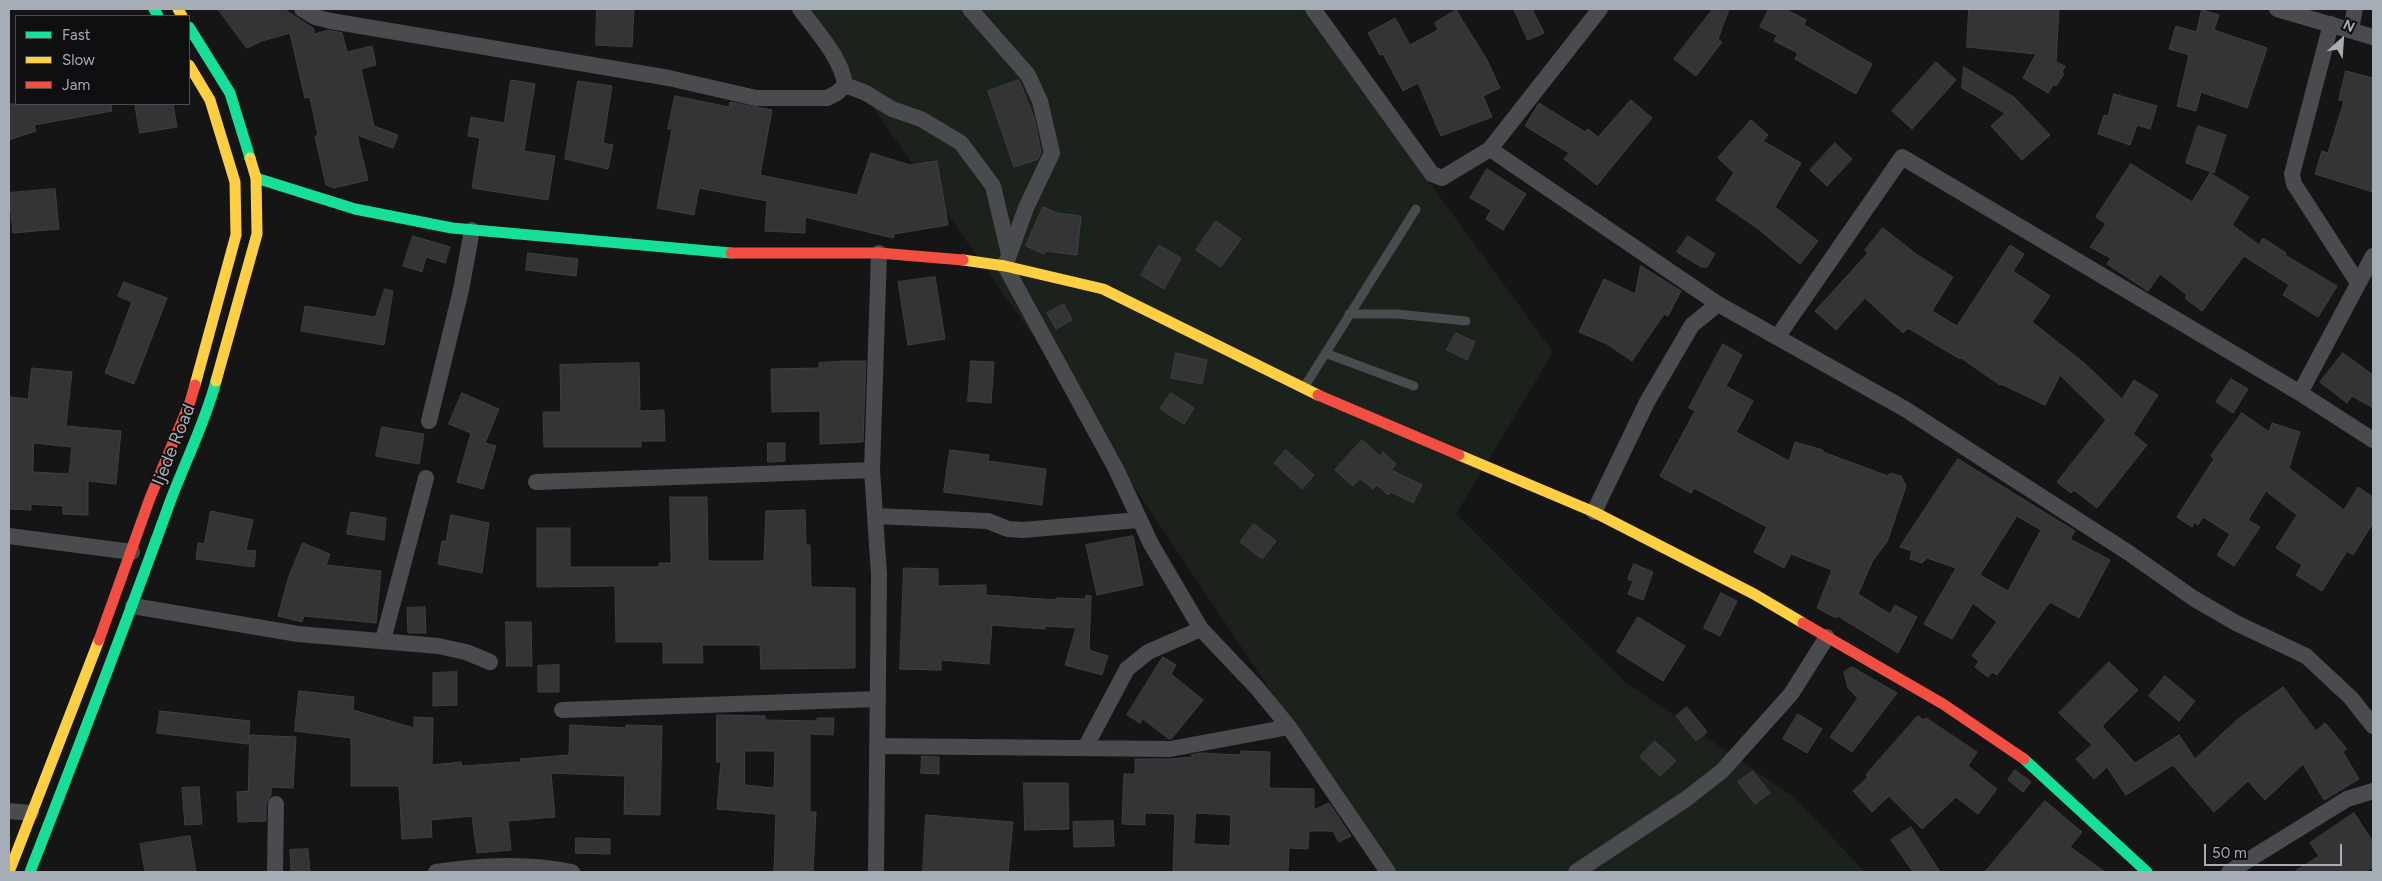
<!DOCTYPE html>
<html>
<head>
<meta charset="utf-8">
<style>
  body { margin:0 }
  #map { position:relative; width:2382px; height:881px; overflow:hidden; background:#151515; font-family:Figtree,sans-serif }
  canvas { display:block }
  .frame { position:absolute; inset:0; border:10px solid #a5adb7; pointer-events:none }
  .legend { position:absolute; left:15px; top:15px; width:175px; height:90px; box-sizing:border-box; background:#0f0f11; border:1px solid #4b4e53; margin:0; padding:6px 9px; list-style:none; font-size:15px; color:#a5adb7 }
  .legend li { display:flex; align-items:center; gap:10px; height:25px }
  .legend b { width:25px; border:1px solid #4b4e53 }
  .north { position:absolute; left:2317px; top:15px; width:50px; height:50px; -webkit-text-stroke:4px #0f0f11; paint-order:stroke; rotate:26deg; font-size:14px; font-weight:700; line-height:20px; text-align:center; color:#a5adb7 }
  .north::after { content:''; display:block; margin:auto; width:18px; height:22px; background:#a5adb7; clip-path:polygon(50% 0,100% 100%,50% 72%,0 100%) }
  .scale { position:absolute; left:2204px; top:844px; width:138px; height:22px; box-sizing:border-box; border:2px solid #a5adb7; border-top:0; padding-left:6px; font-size:15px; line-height:18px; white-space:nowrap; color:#a5adb7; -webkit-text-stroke:4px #0f0f11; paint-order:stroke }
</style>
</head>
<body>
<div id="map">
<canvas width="2382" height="881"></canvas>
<div class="frame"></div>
<ul class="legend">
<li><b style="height:6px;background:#16e098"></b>Fast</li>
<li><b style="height:6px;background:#ffcf43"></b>Slow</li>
<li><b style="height:6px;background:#f24e42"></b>Jam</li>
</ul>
<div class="north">N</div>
<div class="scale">50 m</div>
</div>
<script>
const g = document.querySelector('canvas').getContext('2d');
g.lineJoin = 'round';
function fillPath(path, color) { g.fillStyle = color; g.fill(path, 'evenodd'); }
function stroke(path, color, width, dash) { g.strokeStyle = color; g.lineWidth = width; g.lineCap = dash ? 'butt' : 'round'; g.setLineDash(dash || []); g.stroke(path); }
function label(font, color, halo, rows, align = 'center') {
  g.font = font + ' Figtree,sans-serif'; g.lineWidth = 4; g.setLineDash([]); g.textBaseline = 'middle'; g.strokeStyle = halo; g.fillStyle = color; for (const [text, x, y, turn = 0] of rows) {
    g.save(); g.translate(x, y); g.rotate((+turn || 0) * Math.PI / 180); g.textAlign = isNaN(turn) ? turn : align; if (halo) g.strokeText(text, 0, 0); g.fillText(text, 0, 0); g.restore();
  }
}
fillPath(new Path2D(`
  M804,9H1303L1553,352L1456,514L1625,682L1794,797L1865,872H1392L1040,346Z`), '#1b221b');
const building = new Path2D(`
  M218,9H284L313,28L315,34L328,30L342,33L347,52L372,46L376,65L361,69L374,126L398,135L393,148L357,135L368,180L334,188L326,185L315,136H318L310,97L305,98L290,33L262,41L247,48Z
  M597,9H634L632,47L596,45Z
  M1514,9H1532L1544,33L1528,40Z
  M1713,9H1729L1718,39L1722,42L1696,76L1674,59Z
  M1769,9H1785L1806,20L1804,25L1872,64L1856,94L1795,59L1798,53L1774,41L1777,35L1760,27Z
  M1969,9H2059L2056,62L2065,66L2062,72L2064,74L2056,86L2054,84L2048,93L2023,78L2036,54L1967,47Z
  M1456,10L1487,60L1500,88L1483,96L1492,117L1441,136L1418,83L1403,91L1383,54L1380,55L1368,33L1395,18L1410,45L1438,30L1435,23Z
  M2202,10L2219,15L2214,30L2267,48L2247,108L2201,92L2196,111L2177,106L2189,55L2169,49L2176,26L2196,32Z
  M1936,62L1956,80L1912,129L1892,111Z
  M1964,67L2014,97L2050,135L2022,160L1991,126L2005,113L1962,88Z
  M2346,71L2373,78V192L2315,174L2322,151L2328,153L2344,101L2339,100Z
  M511,80L535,84L524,151L555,156L548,200L472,188L480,138L468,136L471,117L504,123Z
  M1019,80L1034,118L1041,152L1038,159L1014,167L988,91Z
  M578,81L612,86L603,143L613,145L608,169L565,159Z
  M2114,94L2157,106L2150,129L2137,125L2130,145L2098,134L2104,115L2108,116Z
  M675,96L729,107L730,102L772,110L760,175L857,195L871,153L910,165L937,161L948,225L894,234L893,238L805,217V233L765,231L767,201L699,188L694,215L657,208L672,129H668Z
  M1631,100L1652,118L1597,185L1564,159L1569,153L1525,126L1539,103L1585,132L1588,129L1598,137Z
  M9,104H111L112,111L34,125L36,131L9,140Z
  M135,104H173L177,127L140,133Z
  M1751,120L1768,135L1763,141L1801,163L1775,207L1818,241L1800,264L1757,228L1716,200L1734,173L1718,158Z
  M2198,126L2226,135L2214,173L2186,163Z
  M1835,143L1852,159L1827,186L1810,170Z
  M2131,164L2192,202L2210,173L2249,197L2232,225L2259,245L2263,238L2286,253L2285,255L2337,286L2318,317L2283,295L2289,285L2244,256L2202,311L2185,298L2187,295L2160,274L2148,291L2107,264L2111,258L2090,247L2106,224L2096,217Z
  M1487,169L1526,194L1503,230L1486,219L1491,210L1470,198Z
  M55,189L59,229L13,233L9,193Z
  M1043,207L1057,213L1081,216L1077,255L1045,251L1044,254L1026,246Z
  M1216,221L1241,239L1221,267L1196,250Z
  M1883,228L1916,254L1953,277L1932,311L1957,326L2010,245L2024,254L2013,271L2050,296L2032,322L2083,362L2122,399L2134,380L2158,395L2133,434L2147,445L2097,508L2074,490L2071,493L2057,482L2106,420L2060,375L2045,405L2001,384L2000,385L1961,358L1960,359L1908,328L1903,333L1865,298L1836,330L1815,311L1868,253L1865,250Z
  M413,236L450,247L445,263L426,257L422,272L403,266Z
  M1688,236L1715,254L1707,267H1701L1677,252Z
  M1159,245L1181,258L1164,289L1141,275Z
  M528,253L578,259L576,276L526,270Z
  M1641,266L1681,291L1668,316L1664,314L1632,361L1607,344L1579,332L1604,279L1635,294Z
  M935,277L945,339L908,345L898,282Z
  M124,282L167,298L134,384L105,373L132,302L118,296Z
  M385,289L393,291L384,345L301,331L305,306L375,317Z
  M1064,304L1072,320L1056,329L1047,313Z
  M1456,333L1475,342L1467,360L1447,350Z
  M1723,344L1742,355L1726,386L1753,401L1736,432L1789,461L1795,442L1823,450V452L1888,476L1890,473L1901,476L1906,486L1887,542L1873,560L1858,594L1890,614L1895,605L1917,617L1898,653L1838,616L1836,618L1817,608L1832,570L1791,554L1784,568L1754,552L1767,527L1694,488L1691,493L1660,476L1695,411L1689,408Z
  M1176,353L1207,360L1202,384L1171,378Z
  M2343,353L2373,375V408L2352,396L2347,403L2320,382Z
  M845,361H866L863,442L820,444V411L772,412L771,369L819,368V363Z
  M971,361L994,362L991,403L968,401Z
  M639,363L640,411L664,410L665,441H641V447H544L543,412H561L560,365Z
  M32,368L72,372L66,426L121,431L116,484L88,481V515L63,514V506L31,504V510L9,509V397L28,399ZM34,443L72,447L69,474L33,472Z
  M2231,379L2248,389L2233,413L2216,402Z
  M462,393L499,409L485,443L496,446L483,489L457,482L471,433L449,424Z
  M1171,393L1194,408L1184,424L1160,409Z
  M2242,413L2269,432L2272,423L2300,432L2289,468L2344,510L2358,487L2373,497V523L2353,555L2347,551L2322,591L2296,575L2302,565L2276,548L2297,515L2266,491L2248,520L2260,527L2234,566L2217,555L2230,534L2203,517L2198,525L2194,522L2192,527L2177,517L2214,459L2211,456Z
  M382,427L424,434L419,464L376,456Z
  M1362,440L1380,456L1383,452L1396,464L1391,470L1422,485L1413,503L1391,492L1388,495L1377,485L1373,489L1360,478L1353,486L1335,470Z
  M768,443H785V461L768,462Z
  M950,450L989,455L988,461L1046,469L1042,505L944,492Z
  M1286,450L1314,475L1302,489L1274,463Z
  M1958,459L2075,531L2070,539L2110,560L2079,618L2050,602L1997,675L1992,672L1988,677L1975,667L1979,661L1972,656L1997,622L1973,603L1952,639L1924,624L1956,568L1927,558L1922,563L1910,559L1912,551L1900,547ZM2017,516L2041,530L2008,591L1980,575Z
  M670,497H707L708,561H764L766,511L805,510L806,545H810L811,587L855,588V668L761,669L760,645H702L703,663H663V642H616L615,586L537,587V528H570V567H659V563H671Z
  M211,511L253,520L246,550L256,551L254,567L196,559L198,543L204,544Z
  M351,512L386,518L384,540L347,534Z
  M451,515L489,523L482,573L438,564L442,541H446Z
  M1254,524L1276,541L1262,559L1240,542Z
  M1133,536L1143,585L1097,595L1086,545Z
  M303,543L330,554L326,565L381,571L376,623L304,616L302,622L278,616L289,576Z
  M1634,564L1653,572L1643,600L1628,594L1633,581L1628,579Z
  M904,568L938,569V586L986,585V595L1056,600V598L1085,599L1086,595L1091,596L1089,650L1108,656L1102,675L1065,665L1076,628L1045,626V629L992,625L989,664L941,660V670L900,669Z
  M1721,593L1737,601L1720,636L1704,628Z
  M425,607L426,633H408L407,608Z
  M1638,617L1685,646L1663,681L1617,652Z
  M506,622H531L532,666H507Z
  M1163,657L1176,665L1171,674L1203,700L1172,738L1169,739L1143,719L1140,723L1127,715Z
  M2109,662L2138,690L2102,726L2135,763L2179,735L2195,759L2238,719L2283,687L2316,731L2325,723L2347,749L2343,752L2359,779L2324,800L2303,764L2265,800L2248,781L2214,812L2173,765L2126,795L2107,767L2094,779L2076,759L2092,745L2059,713Z
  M559,665V692H538V666Z
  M1852,667L1897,693L1852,752L1830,737L1858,698L1848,688L1844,672Z
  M457,672V705L433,706V673Z
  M2165,676L2195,701L2179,721L2149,696Z
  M299,691L354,697L353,710L414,728V717L433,718L432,765L461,762L462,766L521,762L520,759L569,755L570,725L626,728V725L662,726L660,815L624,814L625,776L551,773L555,817L508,821L511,850L477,853L472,816L431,820L432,837L402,839L399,786H351V738L295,731Z
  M1687,707L1707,732L1696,741L1676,716Z
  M160,711L250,721L248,744L157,733Z
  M1798,714L1822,729L1807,753L1783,739Z
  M717,715L765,716V720L817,721V718H834L833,735L810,734V812H816L813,872H774L776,814L717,809L721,762H717ZM745,751H775L774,788L745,785Z
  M1918,716L1924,720L1926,718L1977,752L1968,766L1997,789L1978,814L1956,797L1922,829L1889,796L1872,812L1853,791L1868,777L1866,775Z
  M250,735L296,737L293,788L271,787V795L266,804V821L238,822L237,792L248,791Z
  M1655,741L1676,761L1660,776L1640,757Z
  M1241,751L1270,752L1269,788L1314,789V810L1329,803L1351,836L1339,842L1333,831H1309L1308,849L1289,848L1288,872H1173L1175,814L1145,813V825L1122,824L1124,774H1135V759H1170L1194,757L1191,755L1201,753L1240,755ZM1196,813L1231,815L1230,846L1194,844Z
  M922,756L939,757V774L921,773Z
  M2015,770L2031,782L2023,792L2008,780Z
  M1753,771L1770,793L1755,804L1738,782Z
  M1024,783H1068L1069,829L1025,830Z
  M199,787L202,824L185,825L182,788Z
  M2045,801L2082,832L2070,847L2105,872H1985Z
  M2354,813L2373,842V867L2365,872H2294L2319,856L2310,843Z
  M926,815L1013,822L1008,872H923Z
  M1113,821L1114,846L1074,847L1073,822Z
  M1911,827L1940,872H1913L1891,840Z
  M190,836L196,872H145L140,844Z
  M576,838L610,839V854L576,853Z
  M308,849L310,872H291L290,850Z`);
fillPath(building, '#343436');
stroke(building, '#3d3f41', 1);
stroke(new Path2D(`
  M1349,314H1397L1466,321
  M1325,353L1414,386
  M1303,389L1416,209`), '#494b4e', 9);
stroke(new Path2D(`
  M302,9L315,17L331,21L669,78L756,98H827L837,93L845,85
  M800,9C816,31 842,58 845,85
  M970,9L1028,75L1040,101L1052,153L1026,208L1005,266L1116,469L1151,544L1201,629L1257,688L1289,727L1388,872
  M1313,9L1432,174L1442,178L1490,149L1600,9
  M2277,9L2373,37
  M2331,24L2292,174L2294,184L2358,283
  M2351,29L2355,9
  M845,85L866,93L892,109L921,119L961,143L993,186L1009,254
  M1490,149L1718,304
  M1778,336L1902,157L2300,393L2373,440
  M2300,393L2373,256
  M429,421L461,290L472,230
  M536,482L872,470
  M1594,512L1647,402L1692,325L1718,304L1905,409L2129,553L2193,598L2236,623L2306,656L2351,698L2373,726
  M876,516L988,521L1008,529L1023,530L1139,520
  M9,536L132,552
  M133,606L298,634L438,646L466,652L490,662
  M383,640L426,478
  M562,710L878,699
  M877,746L1170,749L1289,727
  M1085,748L1127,669L1148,652L1201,629
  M9,811L31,813
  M275,872L276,804
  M436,872C481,865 527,863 572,872
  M876,872L879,575L872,470L879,253
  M1576,872L1686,799L1722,771L1791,694L1827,637
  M2229,872L2347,799L2373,791`), '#494b4e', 16);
stroke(new Path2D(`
  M154,9L158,16
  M189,27L230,93L250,158
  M256,178L355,209L452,228L731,253
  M2024,759L2147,872
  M30,872C78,749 125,626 170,502C185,462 205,423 216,381`), '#16e098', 11);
stroke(new Path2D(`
  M178,9L182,16
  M189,65L210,100L235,182L236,235L195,385
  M963,260L1005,266L1103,289L1318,395
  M216,381L257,234L256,178L250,158
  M1459,455L1594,512L1754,594L1803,623
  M9,872L99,640`), '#ffcf43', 11);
stroke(new Path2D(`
  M731,253H879L963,260
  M1318,395L1459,455
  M1803,623L1943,704L2024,759
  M99,640L150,498L190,402L195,385`), '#f24e42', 11);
label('18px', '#a5adb7', '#0f0f11', [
  ["Ijede Road",174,445,-68]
]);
</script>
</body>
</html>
